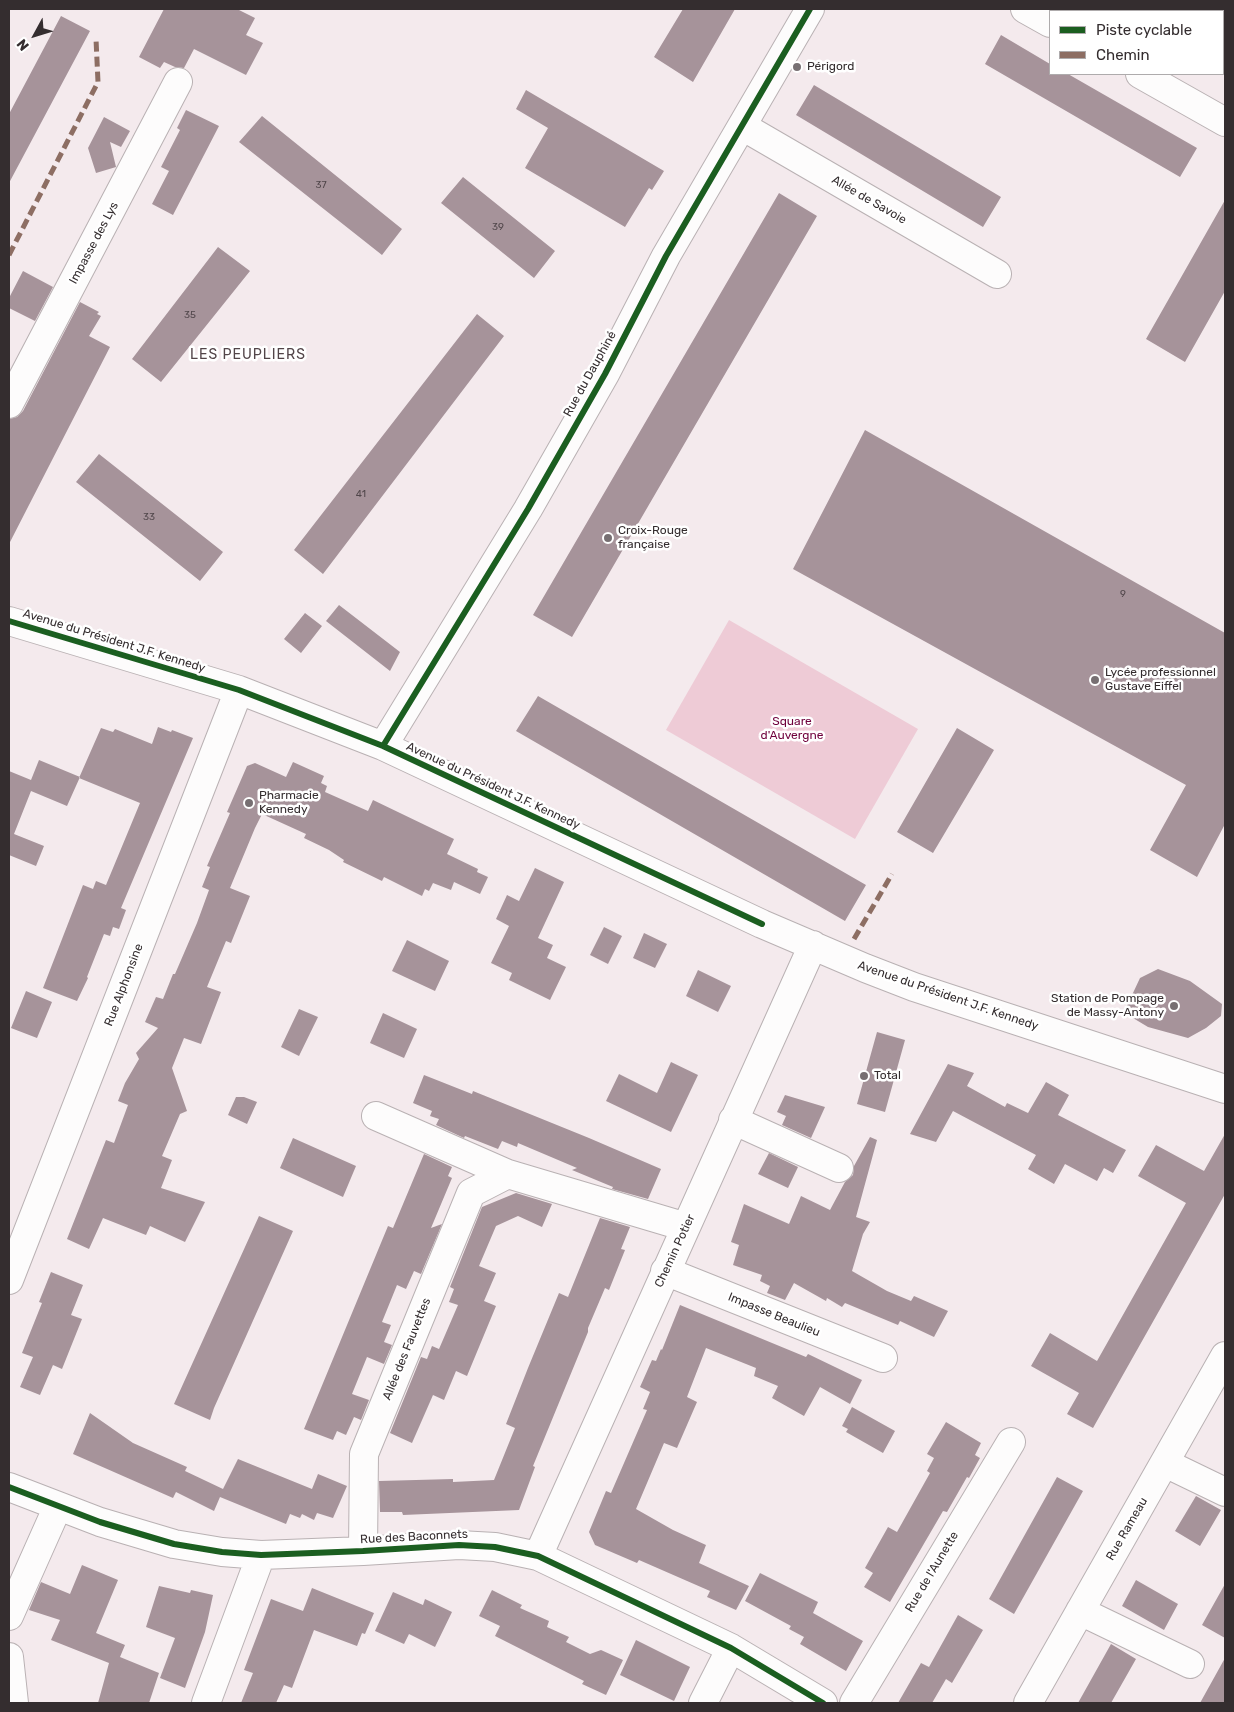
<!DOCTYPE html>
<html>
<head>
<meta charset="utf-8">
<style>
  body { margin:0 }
  #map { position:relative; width:1234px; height:1712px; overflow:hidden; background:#f4eaed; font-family:Rubik,sans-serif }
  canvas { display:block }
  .frame { position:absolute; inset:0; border:10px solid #342d2f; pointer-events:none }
  .legend { position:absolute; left:1049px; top:10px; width:175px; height:65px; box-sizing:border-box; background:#fff; border:1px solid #aeabac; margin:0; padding:6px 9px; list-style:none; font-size:15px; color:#342d2f }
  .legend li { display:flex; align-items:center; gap:10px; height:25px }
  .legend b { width:25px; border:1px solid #aeabac }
  .north { position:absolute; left:10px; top:10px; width:50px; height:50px; -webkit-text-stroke:4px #fff; paint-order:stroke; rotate:231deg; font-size:14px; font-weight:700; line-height:20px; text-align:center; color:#342d2f }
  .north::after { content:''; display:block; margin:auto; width:18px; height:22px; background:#342d2f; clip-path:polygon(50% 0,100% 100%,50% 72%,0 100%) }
</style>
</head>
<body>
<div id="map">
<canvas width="1234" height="1712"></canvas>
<div class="frame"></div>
<ul class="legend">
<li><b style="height:6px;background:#1b5e20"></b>Piste cyclable</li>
<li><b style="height:6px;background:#8d6e63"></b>Chemin</li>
</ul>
<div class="north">N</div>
</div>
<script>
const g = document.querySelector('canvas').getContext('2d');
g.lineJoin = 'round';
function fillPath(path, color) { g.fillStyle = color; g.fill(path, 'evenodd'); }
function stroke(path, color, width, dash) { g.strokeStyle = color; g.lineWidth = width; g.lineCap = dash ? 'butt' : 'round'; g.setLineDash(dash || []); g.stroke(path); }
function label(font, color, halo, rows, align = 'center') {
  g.font = font + ' Rubik,sans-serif'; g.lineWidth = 5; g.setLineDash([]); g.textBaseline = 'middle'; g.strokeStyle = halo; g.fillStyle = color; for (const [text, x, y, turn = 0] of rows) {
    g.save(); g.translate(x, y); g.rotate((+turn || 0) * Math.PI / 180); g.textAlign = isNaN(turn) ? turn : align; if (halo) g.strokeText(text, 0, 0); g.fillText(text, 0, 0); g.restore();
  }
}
fillPath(new Path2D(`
  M729,620L918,729L855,839L666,730Z`), '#eecbd6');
fillPath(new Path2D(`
  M164,9H237L255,18L246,35L263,43L246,75L194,49L184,68L175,67L164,62L160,68L139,57Z
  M683,9H735L693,82L654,57Z
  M61,16L90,31L9,183V114Z
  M1001,35L1050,64V74H1068L1197,148L1180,177L985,64Z
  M814,85L1001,197L983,227L796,115Z
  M526,90L664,171L652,190L649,188L625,227L525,168L548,128L516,109Z
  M186,110L219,126L173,215L152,204L169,171L161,167L180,130L177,128Z
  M262,116L402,229L382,255L239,142Z
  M104,117L130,131L121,147L110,142L116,167L96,173L88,148Z
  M463,177L555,251L534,278L441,203Z
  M779,193L817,216L572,637L533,615Z
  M1225,200V291L1185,362L1146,339Z
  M218,247L250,271L161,382L132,359Z
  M23,271L53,287L35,321L9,308V298Z
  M80,302L99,312L97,314L101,316L89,336L110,347L9,544V419L17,417L23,411Z
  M477,314L504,336L323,574L294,550Z
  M865,430L1225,633V824L1197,877L1150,850L1186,785L793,569Z
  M99,454L223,552L200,581L76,482Z
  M339,605L400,652L390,671L326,621Z
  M305,613L322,626L301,653L284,639Z
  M538,696L866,885L845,921L516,731Z
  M158,727L171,732L172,730L193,738L121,908L126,910L119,929L113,927L110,936L104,934L87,977L88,978L77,1001L43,988L83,885L93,889L96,881L106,885L140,803L79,778L101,728L113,732L115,729L152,744Z
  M957,728L994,750L933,853L897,832Z
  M39,760L80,777L67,806L31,791L14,834L44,846L36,866L9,855V771L31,780Z
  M293,762L324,776L321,783L327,786L325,792L368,811L373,800L454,839L447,854L478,869L477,872L488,877L480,894L454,882L451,890L433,883L429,891L425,889L422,896L384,877L382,881L343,862L344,860L329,850L304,838L306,834L262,814L255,828L230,888L250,896L231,943L226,941L207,987L221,992L201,1044L184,1038L172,1068L187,1111L180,1114L162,1156L172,1160L161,1188L205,1202L185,1242L150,1226L146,1235L103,1218L89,1249L67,1239L106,1140L114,1143L128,1105L118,1101L125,1083L139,1059L136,1053L158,1028L145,1022L156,997L163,999L173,974H175L197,923L209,890L202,887L210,867L207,866L230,813L227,812L247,766L255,763L286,777Z
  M535,868L564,882L538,938L553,945L547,958L566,967L550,1000L509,980L512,973L491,963L509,926L496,919L507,895L519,901Z
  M604,927L622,936L608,964L590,955Z
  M644,933L667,944L655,968L633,958Z
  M407,940L449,961L435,991L392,971Z
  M1158,969L1190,981L1222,1004L1221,1016L1206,1028L1188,1038L1148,1027L1133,1018L1126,1008L1140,978Z
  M698,970L731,986L718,1012L686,996Z
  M26,991L52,1002L37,1038L11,1028Z
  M299,1009L318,1017L299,1056L281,1047Z
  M383,1013L417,1029L404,1058L370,1043Z
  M877,1032L905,1040L885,1112L857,1104Z
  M671,1062L698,1075L671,1132L606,1101L619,1074L657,1093Z
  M948,1064L974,1073L967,1086L1005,1107L1007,1103L1028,1113L1046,1082L1069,1095L1058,1115L1126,1150L1113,1173L1104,1168L1097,1181L1065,1164L1054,1184L1028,1169L1036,1155L953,1111L936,1142L910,1134Z
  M424,1075L472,1094L473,1091L589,1138L661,1169L648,1199L612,1189L613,1187L572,1170L577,1168L518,1143L517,1147L502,1141L498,1149L465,1136L464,1138L436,1125L439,1119L430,1116L432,1111L413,1103Z
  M785,1095L825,1107L811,1138L782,1125L786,1116L777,1112Z
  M236,1097H244L257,1102L247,1124L228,1115Z
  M1225,1134V1194L1093,1428L1067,1414L1079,1393L1031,1366L1050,1333L1097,1361L1186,1203L1138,1176L1156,1145L1204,1171Z
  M870,1137L877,1140L856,1217L870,1222L863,1234L852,1271L887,1291L911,1301L914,1296L948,1311L934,1337L900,1321L898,1325L845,1303L842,1307L827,1298L826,1301L794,1283L785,1300L767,1293L770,1286L760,1281L762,1275L733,1265L739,1245L731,1242L744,1204L789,1224L801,1196L830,1210L845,1182L853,1175L854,1166Z
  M293,1138L356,1166L343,1197L280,1168Z
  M769,1153L798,1167L788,1188L758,1174Z
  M424,1154L452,1167L448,1176L452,1178L431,1228L442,1224L421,1274L414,1271L406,1289L397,1285L382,1322L391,1325L384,1342L392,1345L384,1364L367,1357L352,1394L369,1400L361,1420L354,1417L346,1435L337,1431L333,1440L304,1429L388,1226L393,1228Z
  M516,1193L552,1204L542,1227L518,1216L496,1226L479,1266L496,1273L484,1301L496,1306L467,1376L456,1371L444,1400L433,1395L412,1443L390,1433L421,1357L427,1359L432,1346L439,1349L458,1305L449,1302L454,1289L450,1287L482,1207Z
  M259,1216L293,1231L214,1408L210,1420L174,1404Z
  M600,1218L630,1227L621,1249L625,1250L609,1290L605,1288L588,1328V1332L533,1466L535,1467L519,1510L403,1515L402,1512H380L379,1481L453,1479V1482L494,1480L515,1428L506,1424L528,1368L559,1293L568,1297Z
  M51,1272L83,1285L71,1315L82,1319L62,1369L53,1365L40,1395L20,1387L33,1357L22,1353L42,1303L39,1302Z
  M680,1305L806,1357L808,1354L862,1380L850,1404L820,1387L804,1416L772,1398L778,1386L754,1376L756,1368L706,1348L687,1397L697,1402L677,1448L664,1443L636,1509L673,1530L706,1545L699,1563L749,1586L736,1610L707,1597L710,1591L639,1560L637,1563L595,1545L589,1532L606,1491L611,1493L647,1410L643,1409L650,1392L640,1387L652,1360L656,1361L661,1349L662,1350Z
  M852,1407L895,1431L883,1453L846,1432L848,1429L842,1426Z
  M90,1413L133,1443L187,1467L185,1471L223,1489L238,1459L312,1489L318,1474L347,1486L333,1518L317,1513L314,1520L302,1514L300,1518L290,1514L286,1524L220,1497L214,1511L176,1492L173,1498L73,1454Z
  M946,1422L981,1443L975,1455L980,1458L969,1478L967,1477L947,1512L943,1511L890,1602L864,1587L873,1573L865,1568L888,1527L897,1532L930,1473L927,1471L934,1458L927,1454Z
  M1057,1477L1083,1491L1014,1614L989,1599Z
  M1196,1496L1221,1510L1200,1546L1175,1531Z
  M82,1565L118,1580L96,1633L125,1645L120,1657L159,1673L149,1703H98L109,1663L51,1640L60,1620L29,1610L41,1582L70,1594Z
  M760,1573L818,1602L813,1613L863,1641L846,1671L800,1644L804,1637L789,1629L791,1626L745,1601Z
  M1136,1580L1178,1604L1164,1630L1122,1606Z
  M1225,1584V1638L1202,1625Z
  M159,1586L190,1593L191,1590L213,1595L205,1632L185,1688L160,1678L175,1638L146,1627Z
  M312,1588L374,1613L365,1634L362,1633L357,1646L314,1630L292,1688L284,1685L276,1703H241L253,1673L244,1670L271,1599L303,1611Z
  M492,1590L522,1605L520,1608L549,1621L547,1627L569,1637L566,1642L590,1654L601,1650L623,1660L606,1695L582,1684L584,1681L495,1636L500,1626L479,1616Z
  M393,1592L423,1605L425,1599L452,1612L435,1647L409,1634L404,1644L375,1631Z
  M958,1615L983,1630L952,1683L946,1679L932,1703H898L921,1663L929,1667Z
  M636,1640L690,1667L674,1701L620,1675Z
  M1111,1644L1136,1659L1111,1703H1078Z
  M1225,1658V1703H1200Z`), '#a6939a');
const minor = new Path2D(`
  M1025,9L1050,23
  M1140,74L1225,122
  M742,126L997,274
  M9,404L178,82
  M9,621L239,690L383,746L762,924L865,968L914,987L1225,1089
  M383,746L528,509L605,374L666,256L810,9
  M376,1116L508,1174
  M733,1120L839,1168
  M665,1271L883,1358
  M9,1280L239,690
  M1165,1463L1225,1492
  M9,1487L100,1522L174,1544L222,1552L261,1555L287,1554L363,1551L459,1545L495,1547L538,1556L731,1648L823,1703
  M363,1551L364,1454L471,1193L508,1174L686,1227
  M538,1556L813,945
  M1080,1611L1190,1664
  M9,1616L58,1506
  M9,1657L14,1703
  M206,1703L261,1555
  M703,1703L731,1648
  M854,1703L1011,1442
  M1028,1703L1225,1356`);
stroke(minor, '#b9b1b3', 30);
stroke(minor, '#fdfcfc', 28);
stroke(new Path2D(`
  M9,255L98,82L96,39
  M854,939L892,874`), '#8d6e63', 5, [10, 5]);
stroke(new Path2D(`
  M9,621L239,690L383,746L762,924
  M383,746L528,509L605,374L666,256L810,9
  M9,1487L100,1522L174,1544L222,1552L261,1555L287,1554L363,1551L459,1545L495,1547L538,1556L731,1648L823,1703`), '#1b5e20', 6);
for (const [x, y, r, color] of [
  [797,67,5,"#776f72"],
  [608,538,5,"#776f72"],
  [1095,680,5,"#776f72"],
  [249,803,5,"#776f72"],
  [1174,1006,5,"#776f72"],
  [864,1076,5,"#776f72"]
]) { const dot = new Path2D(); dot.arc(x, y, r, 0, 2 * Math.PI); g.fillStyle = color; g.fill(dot); stroke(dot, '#fff', 2); }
label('10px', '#50464a', null, [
  ["37",321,185],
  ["39",498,227],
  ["35",190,315],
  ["41",361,494],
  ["33",149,517],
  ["9",1123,594]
]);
label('12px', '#342d2f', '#fff', [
  ["Périgord",807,67],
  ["Croix-Rouge",618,531],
  ["française",618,545],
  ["Lycée professionnel",1105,673],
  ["Gustave Eiffel",1105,687],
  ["Pharmacie",259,796],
  ["Kennedy",259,810],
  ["Station de Pompage",1164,999,"right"],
  ["de Massy-Antony",1164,1013,"right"],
  ["Total",874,1076]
], 'left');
label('12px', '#342d2f', '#fff', [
  ["Allée de Savoie",869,200,30],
  ["Impasse des Lys",94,243,-62],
  ["Rue du Dauphiné",590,374,-61],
  ["Avenue du Président J.F. Kennedy",114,641,17],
  ["Avenue du Président J.F. Kennedy",493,786,25],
  ["Rue Alphonsine",124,985,-69],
  ["Avenue du Président J.F. Kennedy",948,996,19],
  ["Chemin Potier",675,1251,-65],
  ["Impasse Beaulieu",774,1315,22],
  ["Allée des Fauvettes",407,1349,-68],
  ["Rue Rameau",1127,1529,-60],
  ["Rue des Baconnets",414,1537,-3],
  ["Rue de l'Aunette",932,1572,-59]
]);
label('12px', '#6f003c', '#fff', [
  ["Square",792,722],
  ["d'Auvergne",792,736]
]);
g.letterSpacing = '1px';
label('14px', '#524448', '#fff', [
  ["LES PEUPLIERS",248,355]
]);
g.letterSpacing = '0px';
</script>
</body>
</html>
